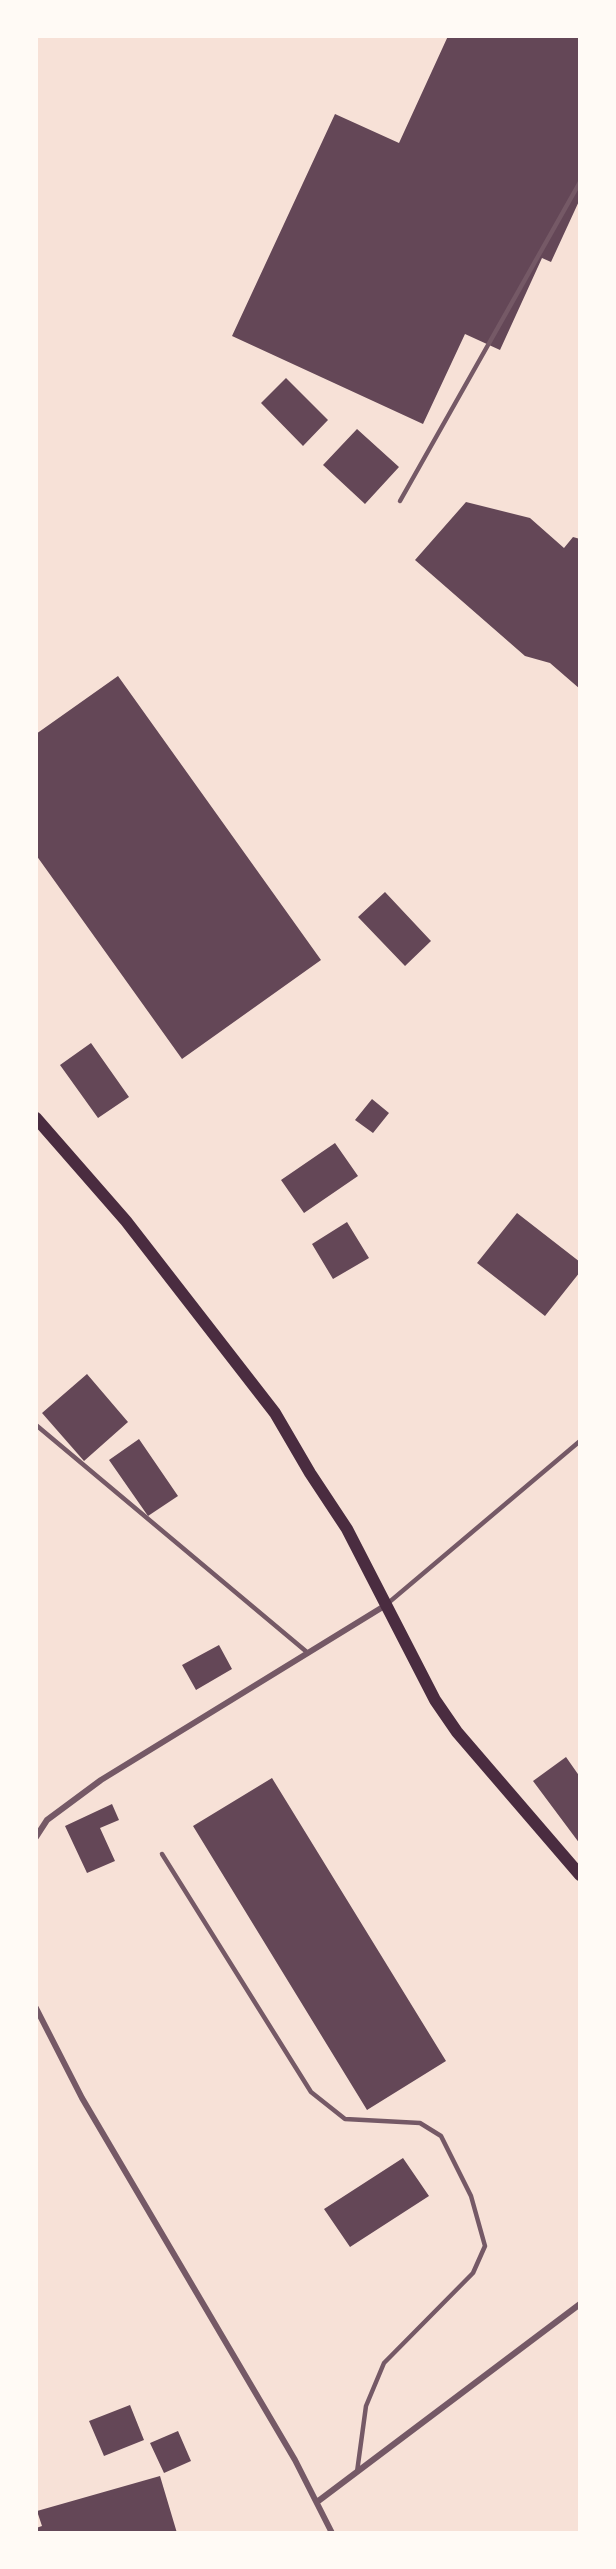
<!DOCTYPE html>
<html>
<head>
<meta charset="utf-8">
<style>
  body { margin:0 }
  #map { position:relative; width:616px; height:2569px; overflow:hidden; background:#f7e1d7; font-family:Commissioner,sans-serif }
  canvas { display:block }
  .frame { position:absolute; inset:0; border:38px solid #fffaf5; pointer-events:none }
</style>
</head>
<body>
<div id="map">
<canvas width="616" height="2569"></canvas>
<div class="frame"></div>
</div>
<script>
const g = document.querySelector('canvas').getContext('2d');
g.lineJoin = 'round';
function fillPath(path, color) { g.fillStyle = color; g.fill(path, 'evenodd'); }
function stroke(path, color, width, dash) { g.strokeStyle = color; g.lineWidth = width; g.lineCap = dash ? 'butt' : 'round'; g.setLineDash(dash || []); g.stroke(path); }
fillPath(new Path2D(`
  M448,36H580V199L551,262L542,258L500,350L465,334L423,424L232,336L335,114L399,143Z
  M286,378L328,420L303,446L261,403Z
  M357,429L399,467L365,504L323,465Z
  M466,502L530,518L564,548L573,537L580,539V689L550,663L525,656L415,560Z
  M118,676L321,960L182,1059L36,855V734Z
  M385,892L431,941L405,966L358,917Z
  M91,1043L129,1097L98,1118L60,1065Z
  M372,1099L389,1113L373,1133L355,1120Z
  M335,1143L358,1176L304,1213L281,1180Z
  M517,1213L580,1262V1272L545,1316L477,1263Z
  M347,1222L369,1258L333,1279L312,1244Z
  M87,1374L128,1422L84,1461L42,1413Z
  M139,1439L178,1496L148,1516L109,1460Z
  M219,1645L232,1669L196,1690L182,1665Z
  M566,1757L580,1777V1844L533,1781Z
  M272,1778L446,2061L367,2110L193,1826Z
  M112,1804L119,1820L100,1828L115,1861L87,1873L65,1826Z
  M403,2158L429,2196L350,2247L324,2209Z
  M130,2405L144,2440L104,2456L89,2421Z
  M178,2431L191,2461L164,2473L150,2443Z
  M160,2476L177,2533H36V2528L42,2526L37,2511Z`), '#644757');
stroke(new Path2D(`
  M400,501L580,182
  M36,1425L308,1653
  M387,1604L580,1441
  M162,1854L311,2092L345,2119L420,2123L441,2136L471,2196L485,2246L473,2273L384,2363L366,2406L357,2472`), '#755966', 4.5);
stroke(new Path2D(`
  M36,1837L47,1820L101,1780L386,1605
  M36,2008L82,2098L295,2460L332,2533
  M317,2502L580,2304`), '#755966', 6);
stroke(new Path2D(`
  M36,1118L126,1221L275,1413L310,1473L347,1529L435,1700L457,1732L580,1875`), '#4a2c40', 12);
</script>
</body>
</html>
